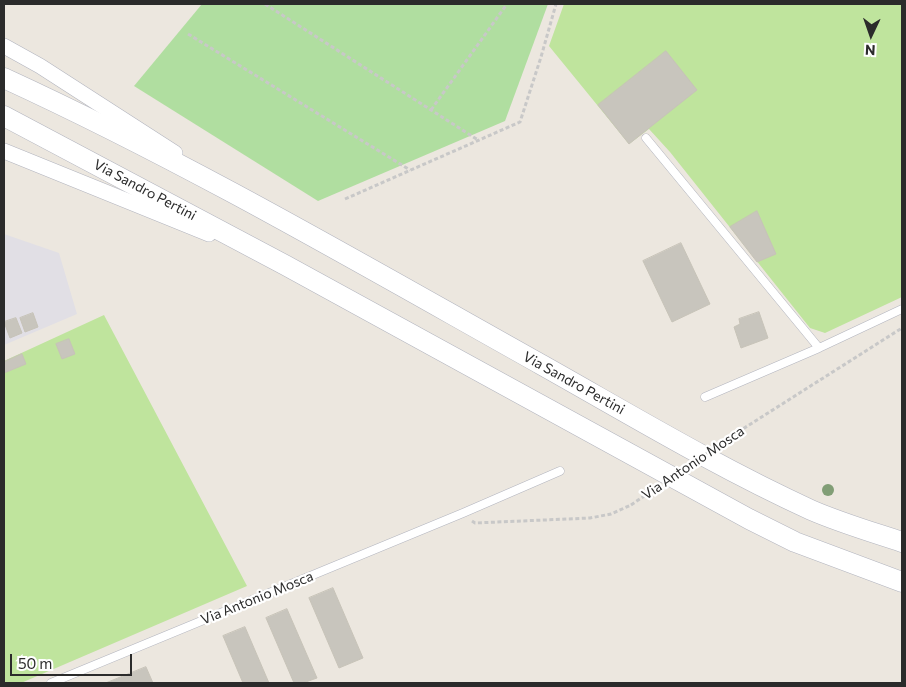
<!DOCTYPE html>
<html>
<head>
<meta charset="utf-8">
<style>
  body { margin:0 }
  #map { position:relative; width:906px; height:687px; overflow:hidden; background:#ece7df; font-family:Commissioner,sans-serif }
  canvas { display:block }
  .frame { position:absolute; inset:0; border:5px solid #2b2b2b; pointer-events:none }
  .north { position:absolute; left:846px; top:10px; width:50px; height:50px; -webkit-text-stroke:4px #fff; paint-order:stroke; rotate:183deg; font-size:14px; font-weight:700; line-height:20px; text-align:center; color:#2b2b2b }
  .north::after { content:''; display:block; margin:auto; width:18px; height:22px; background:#2b2b2b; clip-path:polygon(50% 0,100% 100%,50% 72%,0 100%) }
  .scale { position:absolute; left:10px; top:654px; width:122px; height:22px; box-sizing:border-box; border:2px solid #2b2b2b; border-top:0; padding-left:6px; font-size:15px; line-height:18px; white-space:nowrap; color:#2b2b2b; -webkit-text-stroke:4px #fff; paint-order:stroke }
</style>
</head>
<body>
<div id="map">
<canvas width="906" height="687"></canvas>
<div class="frame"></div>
<div class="north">N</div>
<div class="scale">50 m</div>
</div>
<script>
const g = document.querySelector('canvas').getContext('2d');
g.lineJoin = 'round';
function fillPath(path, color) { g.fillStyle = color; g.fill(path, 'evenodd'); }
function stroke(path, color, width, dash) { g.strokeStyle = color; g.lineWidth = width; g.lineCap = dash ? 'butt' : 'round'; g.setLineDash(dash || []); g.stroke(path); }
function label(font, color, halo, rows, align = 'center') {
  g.font = font + ' Commissioner,sans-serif'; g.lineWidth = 4.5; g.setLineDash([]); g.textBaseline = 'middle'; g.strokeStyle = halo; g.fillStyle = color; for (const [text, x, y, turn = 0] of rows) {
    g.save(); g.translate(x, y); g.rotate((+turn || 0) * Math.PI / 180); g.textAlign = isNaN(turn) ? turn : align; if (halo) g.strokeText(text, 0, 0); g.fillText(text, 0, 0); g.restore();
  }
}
fillPath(new Path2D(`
  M4,234L59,253L77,314L4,345Z`), '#e1dfe5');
fillPath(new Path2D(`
  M202,4H548L505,121L318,201L134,86Z`), '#b0dea0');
fillPath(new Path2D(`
  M564,4H902V297L825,333L810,328L670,152L649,129L629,144L549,46Z
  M104,315L247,586L21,683H4V361Z`), '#bfe49d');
const building = new Path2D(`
  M666,51L697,90L629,144L598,105Z
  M757,211L776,254L757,262L730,227Z
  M681,243L710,304L672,322L643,261Z
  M759,312L768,338L741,348L734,327L740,324L739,319Z
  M33,313L38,327L25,332L20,318Z
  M16,318L22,333L10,338L4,322Z
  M69,339L75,354L62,359L56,344Z
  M22,354L26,364L4,373V362Z
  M333,588L363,658L339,668L309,598Z
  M287,609L317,678L303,683H294L266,618Z
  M245,627L269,683H243L223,636Z
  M146,667L153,683H106Z`);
fillPath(building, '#c8c5bd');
stroke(building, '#c7c3b8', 1);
const lane = new Path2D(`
  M646,138L819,348
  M705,397L819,348L902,309
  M51,683L463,513L560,471`);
const street = new Path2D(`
  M4,46L40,66L175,153
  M4,151L209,234`);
const secondary = new Path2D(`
  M4,78C189,163 365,266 542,365C631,415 719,468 811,510C841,523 872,532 902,542
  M4,116L285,265L749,519L795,542L902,582`);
stroke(lane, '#b2b4be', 9);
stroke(street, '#b2b4be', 16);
stroke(secondary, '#b2b4be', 21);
stroke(new Path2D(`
  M265,4L478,140
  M188,34L410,170
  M431,110L507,4
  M345,199L520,122L541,57L556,4
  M738,432L902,328
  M472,521L475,523L590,518L611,514L631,505`), '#c8c8c8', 3, [4, 2.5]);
stroke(lane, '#fff', 8);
stroke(street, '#fff', 15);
stroke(secondary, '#fff', 20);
stroke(new Path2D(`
  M631,505L738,432`), '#c8c8c8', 3, [4, 2.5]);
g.fillStyle = '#819e76';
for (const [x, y] of [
  [828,490]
]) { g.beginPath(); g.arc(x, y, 6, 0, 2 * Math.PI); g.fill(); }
label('14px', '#2b2b2b', '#fff', [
  ["Via Sandro Pertini",145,190,28],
  ["Via Sandro Pertini",574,383,29],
  ["Via Antonio Mosca",693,463,-34],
  ["Via Antonio Mosca",257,598,-22]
]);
</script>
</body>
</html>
